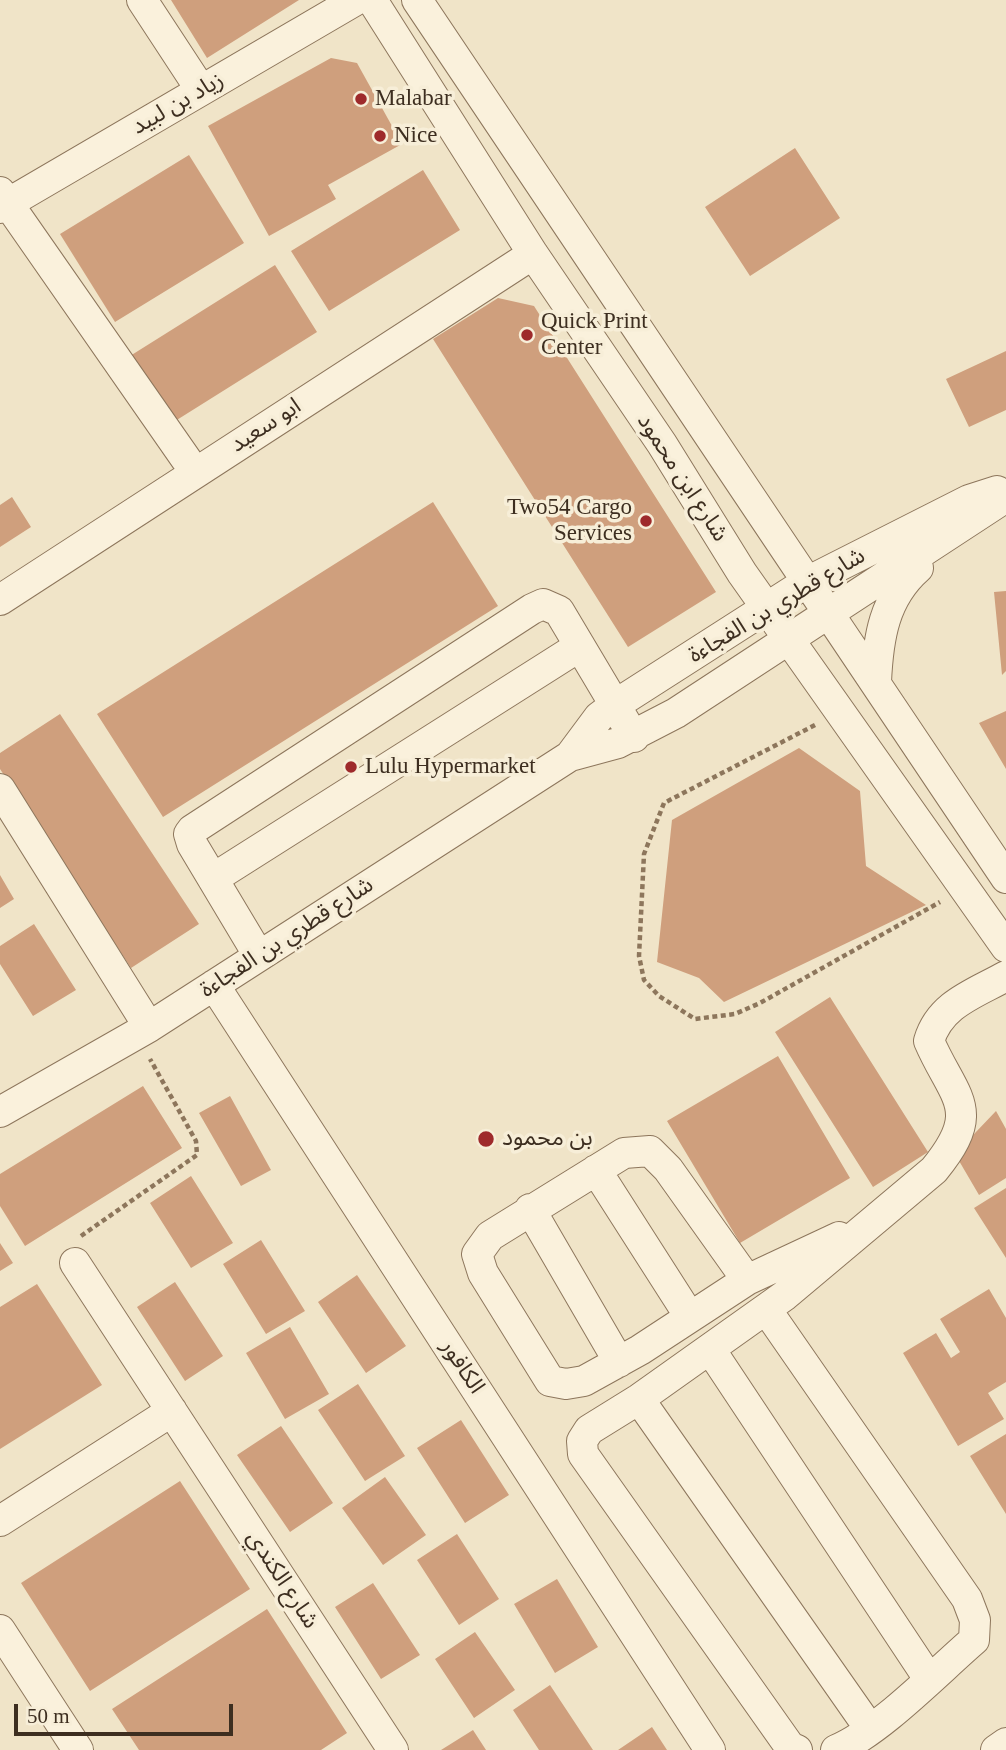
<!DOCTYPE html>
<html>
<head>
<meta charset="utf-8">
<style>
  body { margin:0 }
  #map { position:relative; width:1006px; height:1750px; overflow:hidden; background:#f0e4c8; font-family:"Times New Roman",serif }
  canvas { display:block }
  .scale { position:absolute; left:14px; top:1704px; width:219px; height:32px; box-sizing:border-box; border:4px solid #3d2e20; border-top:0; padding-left:9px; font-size:21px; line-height:24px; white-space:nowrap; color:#3d2e20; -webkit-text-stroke:5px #f7eed8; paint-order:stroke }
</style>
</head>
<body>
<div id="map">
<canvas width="1006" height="1750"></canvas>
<div class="scale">50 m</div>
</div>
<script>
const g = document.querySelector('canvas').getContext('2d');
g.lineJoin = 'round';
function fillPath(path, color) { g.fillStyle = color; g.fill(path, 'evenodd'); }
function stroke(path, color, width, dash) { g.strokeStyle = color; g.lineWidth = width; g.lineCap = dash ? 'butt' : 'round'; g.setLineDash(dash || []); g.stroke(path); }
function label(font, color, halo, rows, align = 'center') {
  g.font = font + ' "Times New Roman","Noto Sans Arabic",serif'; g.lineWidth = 7; g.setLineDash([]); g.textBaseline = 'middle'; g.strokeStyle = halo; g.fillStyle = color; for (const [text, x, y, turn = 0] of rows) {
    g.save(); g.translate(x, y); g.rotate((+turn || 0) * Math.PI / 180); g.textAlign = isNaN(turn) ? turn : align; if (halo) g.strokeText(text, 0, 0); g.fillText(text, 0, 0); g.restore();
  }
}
fillPath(new Path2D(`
  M171,0H299L207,58Z
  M331,58L357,63L402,144L328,185L336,199L269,236L208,126Z
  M795,148L840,218L750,276L705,207Z
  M189,155L244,243L115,322L60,234Z
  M423,170L460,230L329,311L291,251Z
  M275,265L317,332L172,423L130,356Z
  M498,298L534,306L716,592L628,647L433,339Z
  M1006,351V410L969,427L946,379Z
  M12,497L31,527L0,547V505Z
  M433,502L498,606L163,817L97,714Z
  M1006,591V671L1002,675L994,592Z
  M1006,711V769L979,723Z
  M60,714L199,924L131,968L0,769V753Z
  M799,748L860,791L866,866L926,905L724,1002L699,978L657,962L672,820Z
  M0,875L14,899L0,908Z
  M34,924L76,990L33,1016L0,964V946Z
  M830,997L928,1152L873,1187L775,1032Z
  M778,1056L850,1178L740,1243L667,1121Z
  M143,1086L182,1148L25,1246L0,1206V1174Z
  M230,1096L271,1170L241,1186L199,1113Z
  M996,1111L1006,1129V1178L979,1195L955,1154Z
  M191,1176L233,1243L191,1268L150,1203Z
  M1006,1188V1258L974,1208Z
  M261,1240L305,1311L266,1334L223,1264Z
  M0,1243L13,1263L0,1271Z
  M357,1275L406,1346L366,1373L318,1302Z
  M175,1282L223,1356L185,1381L137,1307Z
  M37,1284L102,1385L0,1449V1307Z
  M989,1289L1006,1318V1382L988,1393L1004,1419L958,1446L903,1353L936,1333L951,1358L960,1352L940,1319Z
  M290,1327L329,1394L285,1419L246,1353Z
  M358,1384L405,1456L365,1481L318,1410Z
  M461,1420L509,1495L465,1523L417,1448Z
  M281,1426L333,1503L290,1532L237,1455Z
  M1006,1434V1514L970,1456Z
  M385,1477L426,1535L383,1565L342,1508Z
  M180,1481L250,1589L90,1691L21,1583Z
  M457,1534L499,1599L459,1625L417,1560Z
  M557,1579L598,1647L555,1673L514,1604Z
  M373,1583L420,1655L381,1679L335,1607Z
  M267,1609L347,1733L321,1750H139L112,1709Z
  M475,1632L515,1690L474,1718L435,1659Z
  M550,1685L593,1750H539L513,1710Z
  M652,1727L667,1750H618Z
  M473,1730L486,1750H441Z`), '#cf9f7d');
const minor = new Path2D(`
  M142,0L201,90
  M372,0L533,254L662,444L742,573L1006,947
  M417,0L1006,878
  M0,192L195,472
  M0,208L356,0
  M0,600L533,254
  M876,682C878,638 884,598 918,568
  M570,756L599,717L615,705L807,582L969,500L997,491
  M0,789L149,1027
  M214,878L580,646
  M259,956L192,844L189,834L192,830L532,609L543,604L559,611L634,737
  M214,985L710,1750
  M0,1112L149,1027L570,756L618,743L676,713L1006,497
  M596,1170L690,1317
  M530,1209L619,1362
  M75,1263L393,1750
  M747,1280L668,1169L650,1151L624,1153L490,1236L477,1254L483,1273L550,1381L566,1384L584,1381L640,1350L747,1280L839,1237
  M766,1309L967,1599L975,1620L974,1640C938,1671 878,1733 836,1750
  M710,1349L929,1679
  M639,1399L870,1729
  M0,1521L172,1411
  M0,1630L78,1750
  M797,1750L790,1747L583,1454L582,1441L589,1430L639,1399L784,1296L934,1170C984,1109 954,1099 929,1041C940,1004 974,994 1006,976
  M996,1750L1006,1743`);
stroke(minor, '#8d765c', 32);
stroke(new Path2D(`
  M815,725L664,803L644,854L639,956L644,980L659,996L695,1019L735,1014L760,1003L940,902
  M81,1236L197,1155L196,1141L150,1059`), '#8d765c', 4.5, [5, 3.5]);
stroke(minor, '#faf1dc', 30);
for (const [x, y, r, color] of [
  [361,99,7,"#9e2a2b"],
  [380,136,7,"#9e2a2b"],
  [527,335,7,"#9e2a2b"],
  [646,521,7,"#9e2a2b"],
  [351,767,7,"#9e2a2b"],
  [486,1139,9,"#9e2a2b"]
]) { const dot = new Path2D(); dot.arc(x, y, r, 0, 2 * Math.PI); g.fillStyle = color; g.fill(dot); stroke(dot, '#f7eed8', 2.5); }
label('23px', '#3d2e20', '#f7eed8', [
  ["Malabar",375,99],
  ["Nice",394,136],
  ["Quick Print",541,322],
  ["Center",541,348],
  ["Two54 Cargo",632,508,"right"],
  ["Services",632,534,"right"],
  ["Lulu Hypermarket",365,767],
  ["بن محمود",502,1139]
], 'left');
label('23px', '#3d2e20', '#f7eed8', [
  ["زياد بن لبيد",178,104,-30],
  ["ابو سعيد",266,426,-33],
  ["شارع ابن محمود",682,478,57],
  ["شارع قطري بن الفجاءة",777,606,-31],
  ["شارع قطري بن الفجاءة",287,938,-33],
  ["الكافور",462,1367,57],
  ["شارع الكندي",282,1580,57]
]);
</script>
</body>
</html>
